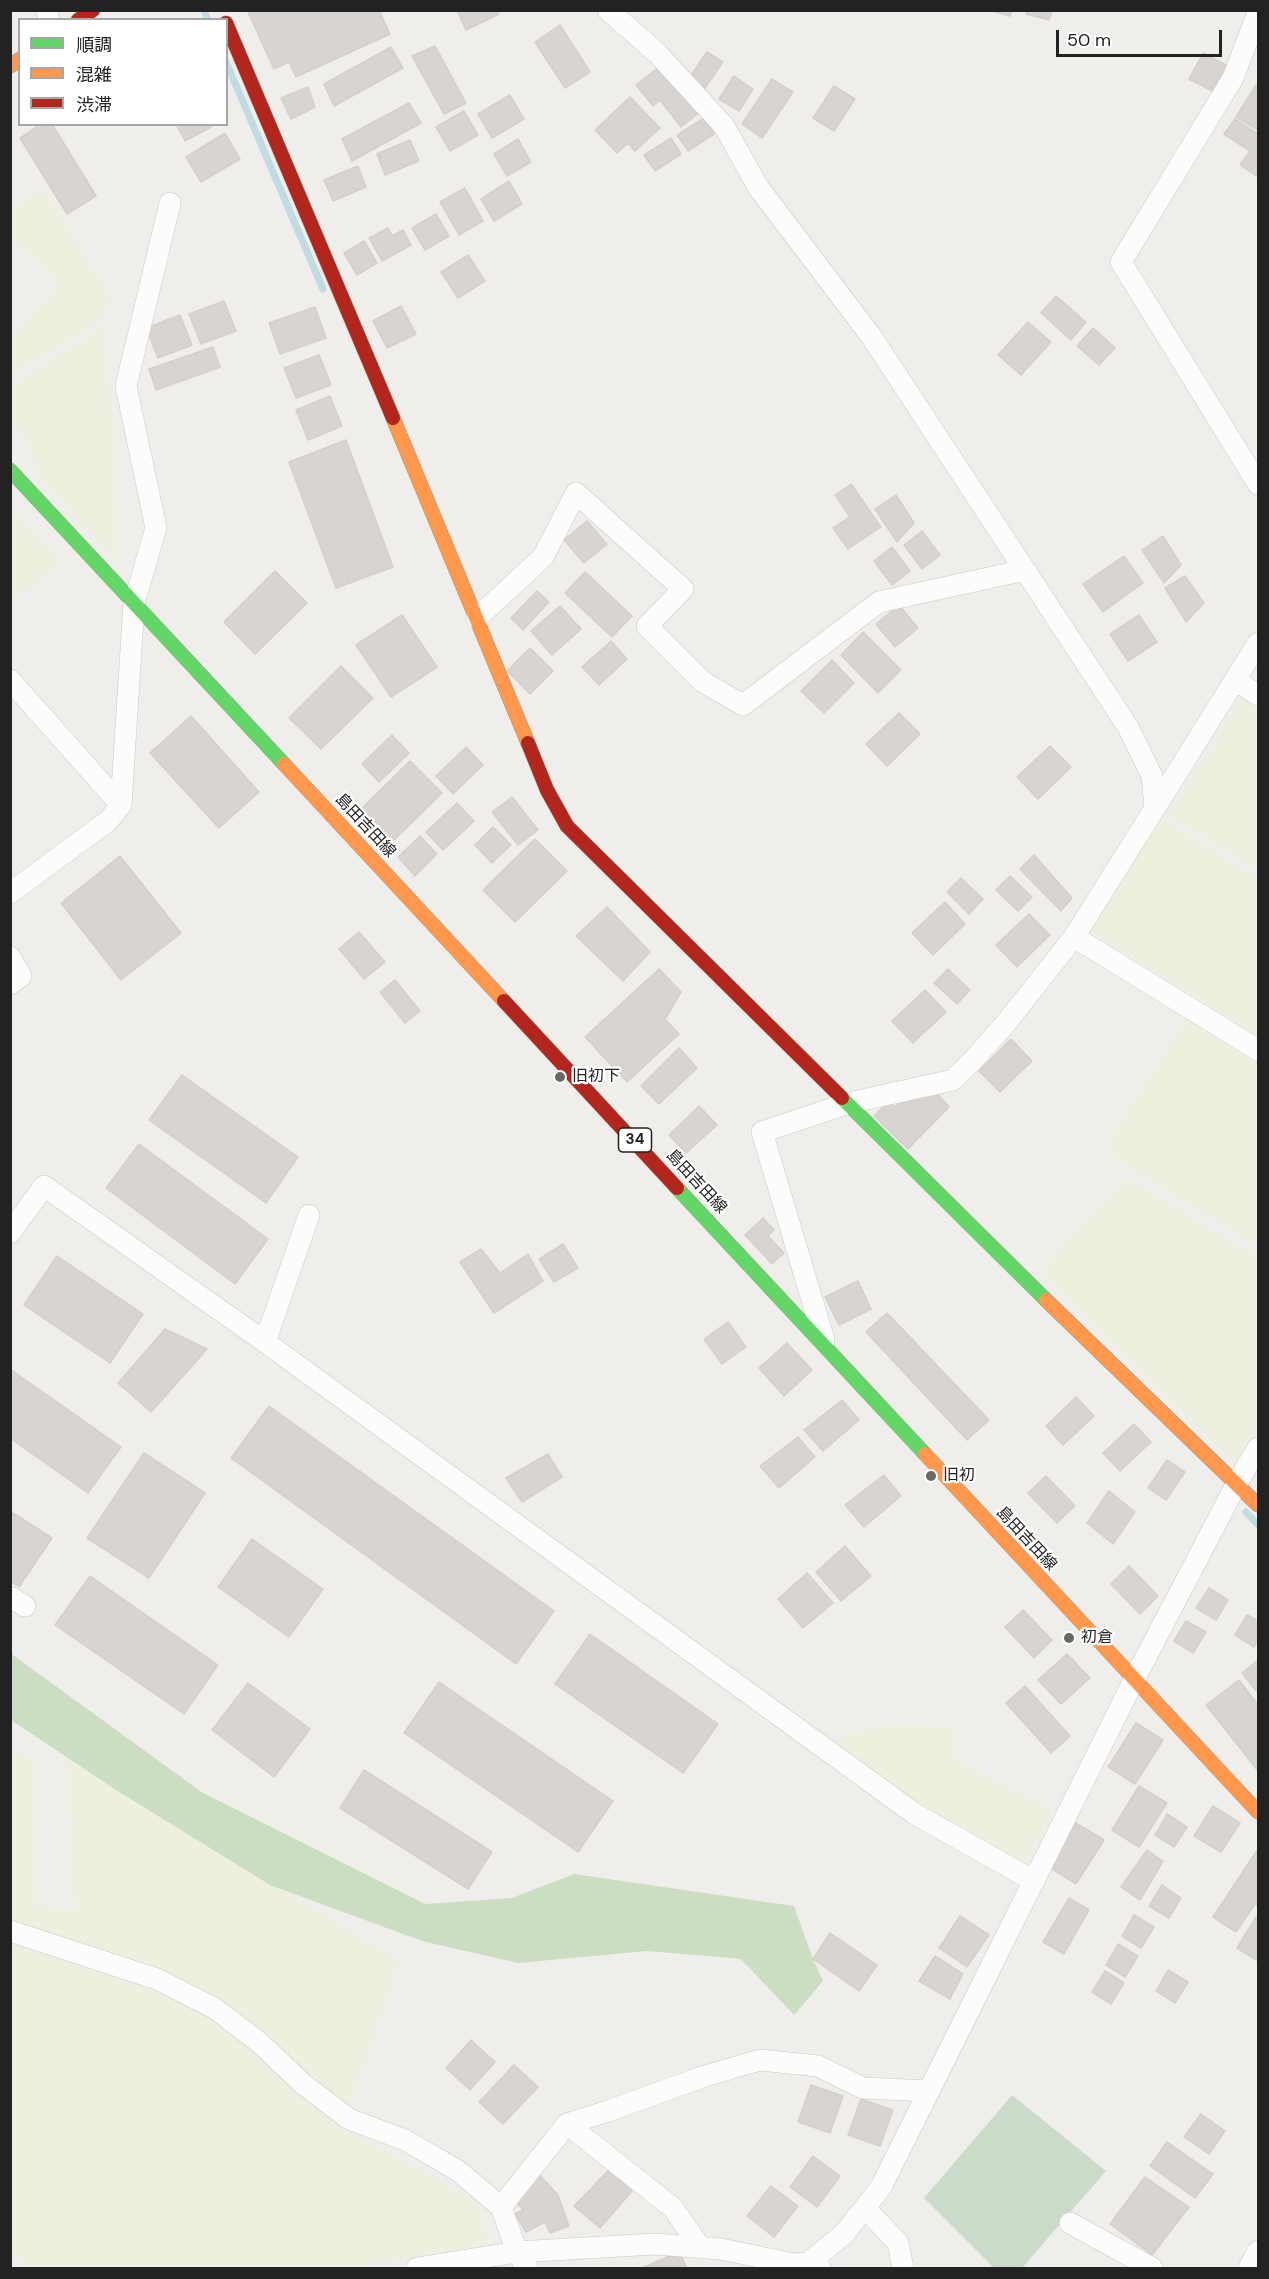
<!DOCTYPE html>
<html>
<head>
<meta charset="utf-8">
<style>
  body { margin:0 }
  #map { position:relative; width:1269px; height:2279px; overflow:hidden; background:#f0eeeb; font-family:"DM Sans","Noto Sans JP",sans-serif }
  canvas { display:block }
  .frame { position:absolute; inset:0; border:12px solid #222; pointer-events:none }
  .legend { position:absolute; left:18px; top:18px; width:210px; height:108px; box-sizing:border-box; background:#fff; border:2px solid #a7a7a7; margin:0; padding:8px 10px; list-style:none; font-size:18px; color:#222 }
  .legend li { display:flex; align-items:center; gap:12px; height:30px }
  .legend b { width:30px; border:2px solid #a7a7a7 }
  .scale { position:absolute; left:1056px; top:30px; width:166px; height:27px; box-sizing:border-box; border:3px solid #222; border-top:0; padding-left:8px; font-size:18px; line-height:21px; white-space:nowrap; color:#222; -webkit-text-stroke:4px #fff; paint-order:stroke }
</style>
</head>
<body>
<div id="map">
<canvas width="1269" height="2279"></canvas>
<div class="frame"></div>
<ul class="legend">
<li><b style="height:8px;background:#63d668"></b>順調</li>
<li><b style="height:8px;background:#ff974d"></b>混雑</li>
<li><b style="height:8px;background:#b3261e"></b>渋滞</li>
</ul>
<div class="scale">50 m</div>
</div>
<script>
const c = document.querySelector('canvas').getContext('2d');
c.lineJoin = 'round';
function fillPath(path, color) {
  c.fillStyle = color;
  c.fill(path, 'evenodd');
}
function shape(rows) {
  const path = new Path2D();
  for (const r of rows) {
    path.moveTo(r[0], r[1]);
    for (let i = 2; i < r.length; i += 2) path.lineTo(r[i], r[i + 1]);
  }
  return path;
}
function stroke(path, color, width, dash) {
  c.strokeStyle = color;
  c.lineWidth = width;
  c.lineCap = dash ? 'butt' : 'round';
  c.setLineDash(dash || []);
  c.stroke(path);
}
function write(font, color, halo, rows, align = 'center') {
  c.font = font + ' "DM Sans","Noto Sans JP",sans-serif';
  c.lineWidth = 4.5;
  c.setLineDash([]);
  c.textBaseline = 'middle';
  c.strokeStyle = halo;
  c.fillStyle = color;
  for (const [text, x, y, turn = 0] of rows) {
    c.save();
    c.translate(x, y);
    c.rotate((+turn || 0) * Math.PI / 180);
    c.textAlign = isNaN(turn) ? turn : align;
    if (halo) c.strokeText(text, 0, 0);
    c.fillText(text, 0, 0);
    c.restore();
  }
}
fillPath(shape([
  [44,190,110,296,105,317,11,375,11,338,44,301,60,293,50,273,11,237,11,208],
  [103,327,114,435,117,563,39,476,30,445,11,422,10,388],
  [11,508,61,563,11,602],
  [1245,695,1258,703,1258,870,1169,815],
  [1162,820,1258,879,1258,1035,1091,931,1146,840],
  [1187,1018,1258,1062,1258,1246,1117,1159,1108,1144],
  [1128,1179,1258,1258,1258,1423,1236,1462,1040,1272],
  [884,1724,956,1728,954,1759,1052,1811,1022,1865,914,1802,832,1742],
  [10,1749,33,1762,36,1905,76,1911,67,1757,399,1961,342,2127,477,2202,487,2245,343,2268,26,2268,10,2246]
]), '#efefdf');
fillPath(shape([
  [10,1653,203,1793,425,1904,512,1898,574,1874,794,1906,813,1959,823,1981,794,2015,741,1959,647,1951,518,1963,422,1941,270,1885,116,1790,11,1720]
]), '#cbdec1');
fillPath(shape([
  [1012,2095,1106,2171,1022,2268,994,2268,924,2198]
]), '#cadbca');
stroke(shape([
  [204,10,208,20],
  [226,62,323,289],
  [1246,1512,1258,1525]
]), '#bfdbe3', 7);
const building = shape([
  [247,10,379,10,390,34,296,77,289,62,274,69,247,10],
  [457,10,497,10,499,14,466,30,457,10],
  [988,10,1012,10,1010,16,988,10],
  [1027,10,1052,10,1049,20,1026,14,1027,10],
  [560,25,590,72,565,88,535,42,560,25],
  [435,46,466,103,444,114,412,56,435,46],
  [391,47,403,68,334,106,324,84,391,47],
  [707,52,723,62,705,88,689,78,707,52],
  [1203,53,1226,65,1213,91,1189,79,1203,53],
  [664,63,702,110,681,127,660,100,653,106,636,85,664,63],
  [734,76,753,89,739,111,719,99,734,76],
  [772,79,793,92,762,138,742,124,772,79],
  [1256,85,1258,87,1258,130,1236,117,1256,85],
  [834,86,855,99,834,131,813,118,834,86],
  [308,87,315,107,291,119,281,98,308,87],
  [510,95,524,119,492,138,478,114,510,95],
  [630,97,660,128,635,151,628,143,617,153,595,130,630,97],
  [409,103,421,123,352,161,342,139,409,103],
  [464,111,478,135,450,151,436,127,464,111],
  [704,118,714,134,688,151,677,135,704,118],
  [1235,119,1258,134,1258,177,1240,165,1250,151,1224,134,1235,119],
  [41,124,52,124,96,196,67,214,20,138,41,124],
  [176,124,210,124,211,127,185,141,176,124],
  [225,133,240,159,201,182,186,157,225,133],
  [671,138,681,154,655,171,644,155,671,138],
  [518,139,531,162,507,176,494,154,518,139],
  [410,140,419,161,385,175,377,154,410,140],
  [358,166,366,187,333,201,324,180,358,166],
  [509,181,522,204,494,221,481,199,509,181],
  [465,188,483,221,459,235,440,202,465,188],
  [436,214,449,236,425,250,412,228,436,214],
  [388,228,392,236,403,230,411,245,382,261,369,238,388,228],
  [364,241,377,263,357,275,344,253,364,241],
  [468,255,485,281,458,298,441,272,468,255],
  [1056,296,1086,322,1071,340,1041,313,1056,296],
  [224,301,236,331,201,344,189,314,224,301],
  [401,306,416,334,387,348,373,321,401,306],
  [315,307,326,338,280,354,269,323,315,307],
  [180,315,192,345,158,358,146,328,180,315],
  [1028,322,1051,342,1021,375,998,355,1028,322],
  [1093,328,1115,348,1099,365,1077,346,1093,328],
  [213,347,220,367,156,390,149,369,213,347],
  [319,355,331,385,296,398,284,368,319,355],
  [330,396,342,426,308,440,296,410,330,396],
  [346,440,393,567,336,588,289,462,346,440],
  [851,484,881,527,848,549,833,528,850,517,835,495,851,484],
  [896,495,914,523,897,542,875,509,896,495],
  [587,521,607,544,584,563,564,540,587,521],
  [922,531,940,555,922,569,904,545,922,531],
  [1163,536,1181,565,1164,583,1142,550,1163,536],
  [892,547,910,571,892,585,874,561,892,547],
  [1124,556,1143,583,1103,612,1083,584,1124,556],
  [275,571,307,603,255,654,224,622,275,571],
  [585,572,632,616,612,637,565,593,585,572],
  [1185,576,1204,603,1186,622,1165,588,1185,576],
  [537,591,549,602,523,630,511,618,537,591],
  [899,605,918,628,895,647,876,624,899,605],
  [560,606,581,629,552,655,531,631,560,606],
  [402,615,437,667,391,697,356,645,402,615],
  [1139,615,1157,642,1128,661,1110,634,1139,615],
  [863,632,901,670,878,693,841,655,863,632],
  [611,641,627,659,599,685,582,667,611,641],
  [530,648,553,671,530,694,507,671,530,648],
  [832,660,854,683,824,713,801,691,832,660],
  [341,666,373,698,321,749,289,718,341,666],
  [899,713,920,734,887,766,866,744,899,713],
  [191,716,259,792,219,828,150,753,191,716],
  [392,735,409,753,379,782,362,764,392,735],
  [1050,746,1071,767,1038,799,1017,777,1050,746],
  [466,747,483,765,453,794,436,776,466,747],
  [410,761,442,793,390,844,358,812,410,761],
  [512,797,538,830,518,845,492,812,512,797],
  [457,803,474,821,443,850,426,832,457,803],
  [493,827,511,845,492,863,475,845,493,827],
  [420,836,437,854,415,876,398,857,420,836],
  [535,839,567,871,515,922,483,890,535,839],
  [1034,855,1072,898,1061,911,1020,869,1034,855],
  [120,856,181,933,121,980,61,903,120,856],
  [1010,876,1032,897,1018,911,996,890,1010,876],
  [961,878,983,899,969,914,947,892,961,878],
  [945,902,965,924,933,955,912,933,945,902],
  [607,907,650,952,623,981,576,936,607,907],
  [1029,914,1050,935,1017,967,996,945,1029,914],
  [359,932,385,962,364,979,339,949,359,932],
  [659,969,681,992,665,1019,679,1034,627,1082,585,1037,659,969],
  [948,969,970,990,957,1004,934,983,948,969],
  [395,980,420,1011,405,1023,380,992,395,980],
  [925,990,946,1012,913,1043,892,1021,925,990],
  [1011,1039,1032,1061,1000,1092,979,1071,1011,1039],
  [679,1048,697,1068,659,1104,641,1086,679,1048],
  [182,1075,298,1157,266,1203,149,1120,182,1075],
  [935,1091,949,1107,908,1149,874,1116,889,1101,895,1107,907,1096,935,1091],
  [699,1106,717,1125,686,1153,669,1135,699,1106],
  [139,1144,268,1239,235,1284,106,1188,139,1144],
  [763,1218,774,1230,768,1236,784,1253,772,1264,745,1235,763,1218],
  [563,1244,578,1268,554,1282,539,1259,563,1244],
  [481,1249,500,1273,528,1254,543,1281,494,1313,460,1262,481,1249],
  [57,1256,143,1314,110,1363,24,1305,57,1256],
  [858,1281,871,1309,839,1325,825,1297,858,1281],
  [887,1313,989,1420,967,1440,866,1332,887,1313],
  [728,1322,746,1347,722,1364,704,1339,728,1322],
  [165,1329,207,1349,151,1412,118,1383,165,1329],
  [787,1343,812,1370,784,1396,759,1368,787,1343],
  [10,1369,121,1447,88,1493,10,1438,10,1369],
  [1076,1397,1094,1416,1063,1445,1046,1426,1076,1397],
  [842,1400,859,1420,823,1451,804,1430,842,1400],
  [269,1406,554,1611,516,1664,231,1458,269,1406],
  [1134,1424,1151,1442,1120,1471,1103,1453,1134,1424],
  [798,1437,815,1457,779,1488,760,1466,798,1437],
  [144,1453,205,1493,149,1578,87,1538,144,1453],
  [548,1454,562,1477,522,1502,506,1478,548,1454],
  [1167,1460,1185,1472,1166,1500,1148,1488,1167,1460],
  [884,1475,901,1496,864,1527,845,1505,884,1475],
  [1046,1476,1075,1506,1057,1523,1028,1493,1046,1476],
  [1109,1491,1135,1512,1113,1544,1087,1523,1109,1491],
  [10,1511,52,1538,19,1587,10,1581,10,1511],
  [252,1539,323,1589,289,1637,218,1587,252,1539],
  [845,1546,871,1576,841,1601,816,1572,845,1546],
  [1129,1566,1158,1596,1140,1614,1111,1584,1129,1566],
  [807,1573,833,1603,803,1628,778,1599,807,1573],
  [90,1576,218,1665,184,1714,55,1625,90,1576],
  [1209,1588,1228,1600,1216,1620,1196,1608,1209,1588],
  [1023,1610,1052,1640,1034,1658,1005,1627,1023,1610],
  [1247,1615,1258,1621,1258,1640,1254,1647,1235,1635,1247,1615],
  [1186,1621,1206,1632,1193,1653,1174,1641,1186,1621],
  [590,1634,718,1724,683,1773,555,1684,590,1634],
  [1067,1654,1090,1678,1061,1704,1038,1680,1067,1654],
  [1258,1660,1258,1693,1242,1673,1258,1660],
  [1239,1680,1258,1705,1258,1771,1206,1705,1239,1680],
  [439,1682,613,1801,578,1852,404,1733,439,1682],
  [248,1683,310,1729,274,1777,212,1730,248,1683],
  [1025,1686,1070,1736,1051,1753,1006,1703,1025,1686],
  [1136,1723,1163,1740,1135,1784,1108,1767,1136,1723],
  [364,1770,492,1852,468,1889,340,1808,364,1770],
  [1139,1786,1167,1803,1139,1847,1112,1830,1139,1786],
  [1213,1806,1240,1823,1221,1852,1194,1836,1213,1806],
  [1167,1814,1187,1827,1174,1847,1155,1835,1167,1814],
  [1076,1823,1104,1840,1076,1884,1049,1867,1076,1823],
  [1258,1849,1258,1906,1255,1904,1236,1932,1213,1917,1258,1849],
  [1147,1850,1163,1861,1140,1900,1121,1887,1147,1850],
  [1162,1885,1181,1898,1169,1918,1149,1906,1162,1885],
  [1069,1898,1089,1910,1064,1954,1043,1942,1069,1898],
  [1134,1915,1154,1927,1141,1948,1122,1936,1134,1915],
  [960,1916,989,1935,967,1967,939,1948,960,1916],
  [1256,1917,1258,1918,1258,1961,1237,1948,1256,1917],
  [830,1933,877,1965,859,1991,813,1959,830,1933],
  [1118,1944,1138,1956,1125,1977,1106,1965,1118,1944],
  [935,1956,963,1974,950,1999,919,1981,935,1956],
  [1168,1970,1188,1982,1175,2003,1156,1991,1168,1970],
  [1105,1971,1124,1983,1111,2004,1092,1992,1105,1971],
  [471,2040,495,2062,470,2090,446,2068,471,2040],
  [514,2065,538,2087,503,2124,479,2102,514,2065],
  [811,2085,843,2096,830,2133,798,2122,811,2085],
  [861,2099,893,2110,880,2146,848,2135,861,2099],
  [1201,2114,1225,2131,1209,2154,1184,2137,1201,2114],
  [1167,2142,1213,2174,1195,2198,1150,2166,1167,2142],
  [813,2156,840,2176,817,2207,790,2187,813,2156],
  [609,2170,632,2191,600,2228,574,2206,609,2170],
  [539,2174,558,2195,569,2226,550,2233,545,2222,526,2232,515,2214,523,2210,515,2201,539,2174],
  [1145,2177,1189,2207,1152,2255,1110,2224,1145,2177],
  [771,2186,798,2206,774,2237,747,2216,771,2186],
  [679,2252,687,2268,642,2268,679,2252]
]);
fillPath(building, '#d7d4d2');
stroke(building, '#d3d0cc', 1.5);
const street = shape([
  [47,10,49,20],
  [608,10,657,53,724,126,758,187,871,336,1128,727,1152,776,1155,808,1074,937,1006,1023,974,1059,953,1080,849,1103,762,1132,824,1340],
  [1258,13,1233,78,1121,262,1258,484],
  [477,618,543,557,576,493,683,589,647,626,703,682,743,705,879,602,1025,570],
  [10,680,121,805],
  [1235,680,1258,695],
  [1155,808,1258,643],
  [10,893,108,821,121,805,134,603,156,528,126,386,170,203],
  [1074,937,1258,1050],
  [10,957,21,976,10,984],
  [10,1233,44,1186,265,1342,309,1215],
  [265,1342,915,1814,1034,1881],
  [10,1597,25,1606],
  [10,1931,157,1979,214,2008,260,2043,303,2084,349,2119,405,2140,457,2170,501,2207,517,2252,527,2268],
  [567,2124,673,2208,700,2247],
  [501,2207,567,2124,608,2111,705,2076,760,2060,818,2066,863,2088,929,2091],
  [865,2208,898,2243,903,2268],
  [1070,2223,1152,2268],
  [808,2263,844,2234,881,2187,1134,1680,1237,1483,1258,1448],
  [417,2268,517,2252,655,2244,721,2249,793,2264,808,2263,820,2268],
  [1249,2268,1258,2251]
]);
const fast = shape([
  [10,470,284,764],
  [842,1098,1046,1300],
  [677,1188,925,1454]
]);
const slow = shape([
  [10,66,20,59],
  [393,418,528,743],
  [284,764,504,1001],
  [1046,1300,1258,1505],
  [925,1454,1258,1812]
]);
const jam = shape([
  [78,20,93,10],
  [226,23,393,418],
  [528,743,547,790,567,826,842,1098],
  [504,1001,677,1188]
]);
stroke(street, '#c9c8c7', 22);
stroke(fast, '#999a82', 15);
stroke(slow, '#999a82', 15);
stroke(jam, '#999a82', 15);
stroke(street, '#fdfcfc', 21);
stroke(fast, '#63d668', 14);
stroke(slow, '#ff974d', 14);
stroke(jam, '#b3261e', 14);
for (const [x, y, r, color] of [
  [560,1077,6,"#6a6968"],
  [931,1476,6,"#6a6968"],
  [1069,1638,6,"#6a6968"]
]) {
  const dot = new Path2D();
  dot.arc(x, y, r, 0, 2 * Math.PI);
  c.fillStyle = color;
  c.fill(dot);
  stroke(dot, '#fff', 2);
}
for (const [x, y, w] of [
  [635,1140,33]
]) {
  const box = new Path2D();
  box.roundRect(x - w / 2, y - 12, w, 24, 4.5);
  c.fillStyle = '#fff';
  c.fill(box);
  stroke(box, '#222', 1.5);
}
write('bold 15px', '#222', null, [
  ["34",635,1140]
]);
write('16px', '#222', '#fff', [
  ["島田吉田線",365,826,47],
  ["島田吉田線",696,1182,47],
  ["島田吉田線",1026,1539,47]
]);
write('16px', '#222', '#fff', [
  ["旧初下",572,1077],
  ["旧初",943,1476],
  ["初倉",1081,1638]
], 'left');
</script>
</body>
</html>
